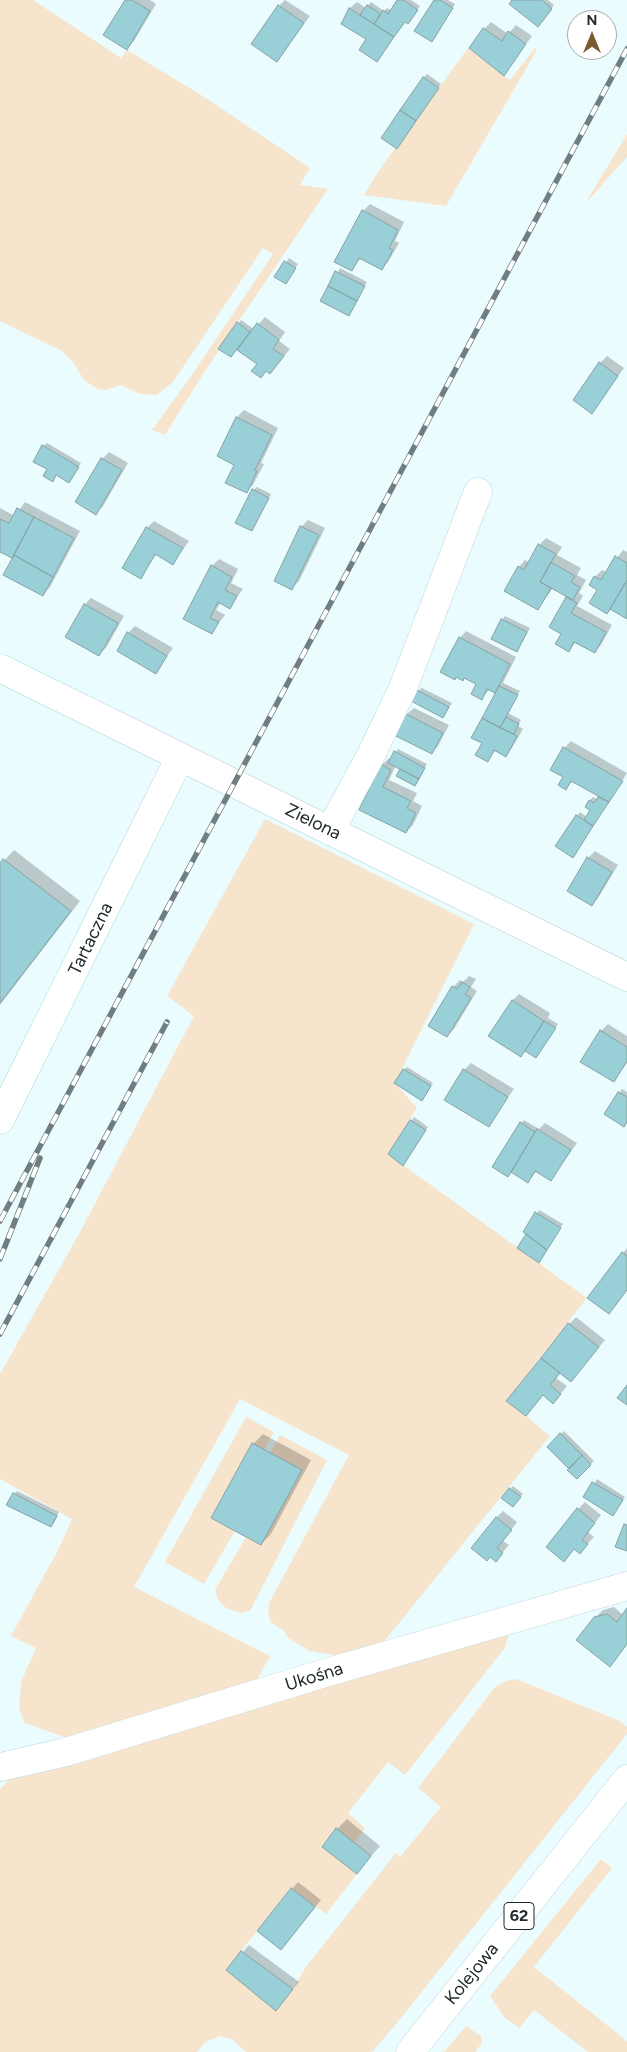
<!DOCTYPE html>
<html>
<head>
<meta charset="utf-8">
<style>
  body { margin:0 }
  #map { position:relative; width:627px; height:2052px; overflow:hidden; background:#ebfcfe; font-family:Figtree,sans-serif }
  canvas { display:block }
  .north { position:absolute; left:567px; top:10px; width:50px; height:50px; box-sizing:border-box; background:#fff; border:1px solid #a5a9a9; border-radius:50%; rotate:0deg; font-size:14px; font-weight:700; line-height:20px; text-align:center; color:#1d2729 }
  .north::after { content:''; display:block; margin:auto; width:18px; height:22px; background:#7b5c31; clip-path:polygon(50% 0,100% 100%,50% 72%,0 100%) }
</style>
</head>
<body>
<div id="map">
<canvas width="627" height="2052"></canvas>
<div class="north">N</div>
</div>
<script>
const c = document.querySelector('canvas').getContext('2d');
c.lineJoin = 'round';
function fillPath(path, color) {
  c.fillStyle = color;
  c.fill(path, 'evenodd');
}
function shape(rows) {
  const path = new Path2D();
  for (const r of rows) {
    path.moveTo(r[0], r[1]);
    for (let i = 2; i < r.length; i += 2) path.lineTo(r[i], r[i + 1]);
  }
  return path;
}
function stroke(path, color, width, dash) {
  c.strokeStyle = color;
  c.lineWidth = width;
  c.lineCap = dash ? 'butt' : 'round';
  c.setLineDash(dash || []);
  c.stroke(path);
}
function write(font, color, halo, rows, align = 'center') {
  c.font = font + ' Figtree,sans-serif';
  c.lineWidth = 4;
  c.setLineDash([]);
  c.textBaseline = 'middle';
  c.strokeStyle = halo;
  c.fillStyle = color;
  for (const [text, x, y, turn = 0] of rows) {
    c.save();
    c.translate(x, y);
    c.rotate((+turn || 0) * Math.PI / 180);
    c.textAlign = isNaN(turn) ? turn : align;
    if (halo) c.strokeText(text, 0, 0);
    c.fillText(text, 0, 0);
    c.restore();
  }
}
fillPath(shape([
  [0,0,33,0,121,58,127,50,206,98,310,168,300,185,328,189,205,371,165,435,152,430,192,375,273,254,263,248,173,382,157,395,140,394,121,385,106,390,98,389,84,380,73,362,62,351,0,321],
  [468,48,510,80,535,48,537,50,446,206,364,195,380,169],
  [627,134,627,157,585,204],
  [265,819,474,924,395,1083,417,1108,388,1154,587,1298,507,1400,550,1436,379,1648,340,1656,310,1651,288,1638,284,1631,271,1622,268,1613,269,1603,349,1455,240,1399,134,1587,270,1656,254,1685,67,1738,25,1723,19,1709,21,1682,36,1648,11,1636,59,1548,72,1519,0,1479,0,1374,80,1232,194,1016,167,996],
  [246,1417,274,1432,264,1450,252,1443,211,1518,235,1531,204,1584,165,1562],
  [280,1435,327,1460,250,1611,240,1613,226,1608,218,1600,215,1590,246,1537,261,1545,270,1453],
  [512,1626,504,1649,405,1775,388,1762,348,1813,365,1828,354,1843,336,1829,322,1846,357,1874,326,1914,290,1888,227,1969,276,2011,293,1989,305,1968,396,1853,400,1857,441,1807,418,1788,495,1687,506,1681,516,1679,620,1721,627,1727,627,1734,397,2023,372,2052,246,2052,232,2039,220,2036,205,2042,197,2052,0,2052,0,1789,13,1776],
  [601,1859,612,1868,534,1967,627,2041,627,2052,588,2052,534,2010,519,2028,504,2017,490,1996],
  [466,2026,481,2036,482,2043,475,2052,444,2052]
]), '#f7e4cd');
fillPath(shape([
  [126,0,150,0,156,4,134,41,127,48],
  [285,0,310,16,277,61,279,6],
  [399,0,411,0,420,6,411,19,405,21,377,61,368,39,343,23,350,8,357,2,366,8,371,2,384,11,387,8,392,11],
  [435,0,448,0,455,4,432,41],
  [514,0,548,0,554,5,541,22],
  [491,22,508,34,516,25,532,36,504,74,484,29],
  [427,74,441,84,400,144,424,77],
  [370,204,404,222,395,241,399,243,388,262,382,269,361,258,352,270,363,211],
  [289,258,298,264,286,283,276,277],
  [340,268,367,282,349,314,321,300],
  [265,317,285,332,279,341,290,349,270,373,267,370,261,377,258,364,237,348,220,348,241,320,254,329],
  [607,356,624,368,592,412,600,363],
  [244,410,278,428,261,463,264,464,253,485,246,492,236,464,219,455,237,417],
  [47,443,81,463,69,482,57,474,53,480,43,446],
  [109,452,128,463,103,506,96,513,102,459],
  [257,487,271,494,252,530,253,490],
  [25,502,80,531,50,587,43,594,14,558,0,551,0,508,15,516],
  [308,520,325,528,299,581,292,588,301,527],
  [154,521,189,541,173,563,157,554,140,577,147,528],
  [546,538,562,547,557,555,581,568,577,575,586,580,579,593,583,596,577,606,612,625,601,645,594,652,576,642,569,650,563,633,551,626,568,596,553,588,538,609,519,567,525,560,529,562,539,545],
  [623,550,627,552,627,618,611,608,607,612,595,577,602,570,606,572],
  [219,559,238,569,231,583,243,589,230,607,221,602,216,610,225,615,212,632,185,618,212,566],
  [91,598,124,616,106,648,99,654,85,604],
  [505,616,530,628,517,651,502,620],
  [135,626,173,648,156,672,128,633],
  [466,631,516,657,503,683,520,691,508,713,521,720,518,726,523,729,512,748,506,755,496,750,488,760,499,687,495,691,490,689,482,698,478,683,457,676,454,679,460,638],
  [422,688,452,703,443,717,418,691],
  [414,708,449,725,438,746,432,753,407,714],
  [571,741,627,773,576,853,577,816,580,812,587,817,592,810,586,806,590,800,593,797,598,800,601,796,573,781,566,788,564,748],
  [398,749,427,764,415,785,402,768,396,765,389,780,417,793,413,801,422,806,413,825,406,832,360,809,382,765,389,758,391,759],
  [14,850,80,901,0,1005,0,865],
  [595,851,618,865,598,898,591,905,588,858],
  [469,976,476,979,471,987,477,991,454,1029,447,1036,453,987,460,980,463,982],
  [519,994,550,1013,548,1018,558,1024,536,1056,526,1050,521,1056,512,1001],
  [608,1024,627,1036,627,1063,614,1080,601,1031],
  [471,1063,514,1089,488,1125,464,1070],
  [407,1067,433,1083,425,1096,404,1070],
  [622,1089,627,1092,627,1122,624,1125,619,1093],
  [414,1117,428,1127,406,1161,411,1121],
  [524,1120,539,1129,545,1123,577,1143,551,1179,537,1171,528,1181,511,1171,521,1123],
  [539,1210,563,1224,539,1261,528,1234],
  [627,1248,627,1290,616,1305,589,1297],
  [576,1317,605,1340,571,1380,561,1372,556,1378,567,1386,560,1395,543,1394,569,1324],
  [564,1431,594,1461,577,1477,548,1447],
  [263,1434,311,1460,271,1534,261,1544,253,1444],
  [597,1479,625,1497,616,1511,585,1497],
  [513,1486,523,1494,516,1502,510,1489],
  [17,1491,59,1512,54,1523,50,1526,14,1494],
  [585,1502,601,1515,588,1532,594,1537,580,1552,575,1548,564,1560,578,1509],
  [503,1511,517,1522,503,1541,509,1545,496,1560,496,1518],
  [614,1607,623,1615,627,1610,627,1644,610,1665,595,1618,603,1610],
  [347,1819,380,1846,357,1872,337,1829],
  [298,1882,321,1900,281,1949,292,1889],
  [249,1945,299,1982,276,2009,228,1969]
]), '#0003');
const building = shape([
  [125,0,132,0,150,11,127,50,103,35,125,0],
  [397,0,403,0,418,10,408,24,405,22,394,37,374,24,383,10,388,14,397,0],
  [434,0,440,0,453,8,432,42,414,31,434,0],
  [512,0,542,0,552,9,538,27,509,4,512,0],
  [278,5,304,23,277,62,251,44,278,5],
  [367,5,381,14,374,24,360,15,367,5],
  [349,8,394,37,377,62,359,50,366,39,341,24,349,8],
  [483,28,502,41,508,31,526,44,504,76,469,48,483,28],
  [423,77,439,88,416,121,400,110,423,77],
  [400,110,416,121,397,149,381,138,400,110],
  [362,210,398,230,389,248,393,250,382,270,359,258,352,271,334,262,362,210],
  [284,261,296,268,286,284,274,277,284,261],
  [335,271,365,286,357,301,328,286,335,271],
  [328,286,357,301,349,316,320,301,328,286],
  [237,322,250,332,231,357,218,349,237,322],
  [257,323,279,340,273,349,284,356,270,374,266,371,261,378,251,371,257,364,237,350,257,323],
  [599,362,618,376,592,414,573,400,599,362],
  [236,417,272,435,255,470,257,471,247,493,225,483,234,465,217,456,236,417],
  [42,445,79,467,69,483,56,475,53,482,43,476,47,469,33,462,42,445],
  [101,458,122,470,96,515,75,502,101,458],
  [252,489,269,498,252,531,235,523,252,489],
  [17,508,34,517,12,558,0,552,0,519,9,523,17,508],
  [34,517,74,538,53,577,14,555,34,517],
  [300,526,319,535,292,590,274,581,300,526],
  [146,527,183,548,173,565,155,554,141,579,122,568,146,527],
  [538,544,556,554,540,582,551,588,538,610,504,591,518,566,524,570,538,544],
  [14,555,53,577,43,596,3,575,14,555],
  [615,556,627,563,627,580,607,614,589,603,597,590,589,585,594,576,601,580,615,556],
  [551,562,575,576,571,582,580,587,573,600,540,582,551,562],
  [211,565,232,577,225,590,237,596,230,609,218,602,210,618,219,622,212,634,183,619,211,565],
  [627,580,627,619,610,609,627,580],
  [566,597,577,603,571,613,606,632,595,653,574,642,569,652,555,644,561,634,549,627,566,597],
  [84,604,118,623,99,656,65,637,84,604],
  [501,619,527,632,517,652,491,639,501,619],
  [127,632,167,656,156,674,117,651,127,632],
  [459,637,510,664,495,693,487,689,482,700,471,694,476,684,464,678,463,681,456,677,455,680,440,672,459,637],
  [499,686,518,695,500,728,482,718,499,686],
  [417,690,449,707,443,718,411,701,417,690],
  [406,714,443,733,432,754,394,735,406,714],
  [506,717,519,724,514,734,500,728,506,717],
  [482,718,517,736,506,757,494,750,488,762,475,755,482,743,471,738,482,718],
  [563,747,623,781,609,802,571,781,566,790,558,785,563,777,550,770,563,747],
  [394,751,425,768,419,779,388,763,394,751],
  [381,764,391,770,383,787,411,801,407,808,416,813,406,833,359,810,381,764],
  [400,769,419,779,415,786,396,776,400,769],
  [598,797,609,802,593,826,584,820,590,810,585,807,589,800,594,803,598,797],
  [576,815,593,826,573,858,555,846,576,815],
  [587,857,612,872,592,906,567,891,587,857],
  [3,859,71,911,0,1003,0,863,3,859],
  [462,982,470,987,465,994,471,998,447,1037,428,1026,452,986,457,989,462,982],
  [512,1000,544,1021,521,1057,488,1036,512,1000],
  [544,1021,556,1028,536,1058,525,1051,544,1021],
  [600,1030,627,1047,627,1061,614,1082,580,1062,600,1030],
  [403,1069,431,1086,422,1101,394,1083,403,1069],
  [463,1069,508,1097,489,1127,444,1100,463,1069],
  [618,1092,627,1097,627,1122,624,1127,604,1114,618,1092],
  [410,1120,426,1130,403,1166,388,1154,410,1120],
  [520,1122,535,1132,508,1177,492,1167,520,1122],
  [537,1129,571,1150,551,1181,535,1171,528,1183,511,1172,537,1129],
  [535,1212,561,1228,547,1250,523,1232,535,1212],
  [526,1234,547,1250,539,1263,517,1248,526,1234],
  [622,1252,627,1256,627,1290,609,1314,587,1298,622,1252],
  [568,1323,599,1347,571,1382,541,1358,568,1323],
  [541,1358,560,1373,550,1385,561,1394,553,1404,543,1395,526,1416,506,1401,541,1358],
  [627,1385,627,1405,617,1398,627,1385],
  [560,1433,582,1455,569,1469,547,1447,560,1433],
  [252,1443,302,1470,261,1545,211,1518,252,1443],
  [582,1455,591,1465,577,1479,567,1470,582,1455],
  [592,1482,623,1500,613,1516,583,1497,592,1482],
  [509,1488,521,1497,513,1507,501,1498,509,1488],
  [13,1493,57,1516,51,1527,6,1505,13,1493],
  [577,1508,595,1523,582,1540,588,1544,580,1554,574,1549,564,1562,546,1547,577,1508],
  [496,1517,512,1530,497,1548,503,1553,496,1562,490,1557,487,1561,471,1548,496,1517],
  [624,1524,627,1525,627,1551,615,1547,624,1524],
  [627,1608,627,1644,610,1667,576,1640,594,1617,607,1614,617,1622,627,1608],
  [336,1828,371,1856,357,1874,322,1847,336,1828],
  [291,1888,315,1907,281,1950,257,1931,291,1888],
  [241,1951,293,1989,276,2011,226,1970,241,1951]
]);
fillPath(building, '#99cfd6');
stroke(building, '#87a2a5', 1);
const minor = shape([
  [0,668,627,977],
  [330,831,371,755,403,688,478,492],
  [0,1120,180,757],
  [0,1767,66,1752,325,1673,627,1586]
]);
const major = shape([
  [410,2052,627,1779]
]);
stroke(minor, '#bad6da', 29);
stroke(major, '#bad6da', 29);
stroke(minor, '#fff', 28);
stroke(major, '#fff', 28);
const rail = shape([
  [0,1221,627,49],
  [0,1259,40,1158],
  [0,1334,167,1022]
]);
stroke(rail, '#717e80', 5.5);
stroke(rail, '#fff', 4, [11]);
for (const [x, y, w] of [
  [519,1916,30]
]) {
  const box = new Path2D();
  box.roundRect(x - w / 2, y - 13.5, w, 27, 4);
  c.fillStyle = '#fff';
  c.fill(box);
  stroke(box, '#1d2729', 1);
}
write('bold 16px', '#1d2729', null, [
  ["62",519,1916]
]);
write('18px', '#1d2729', '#fff', [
  ["Zielona",313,822,26],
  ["Tartaczna",91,939,-64],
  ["Ukośna",314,1677,-17],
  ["Kolejowa",472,1974,-51]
]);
</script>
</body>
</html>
